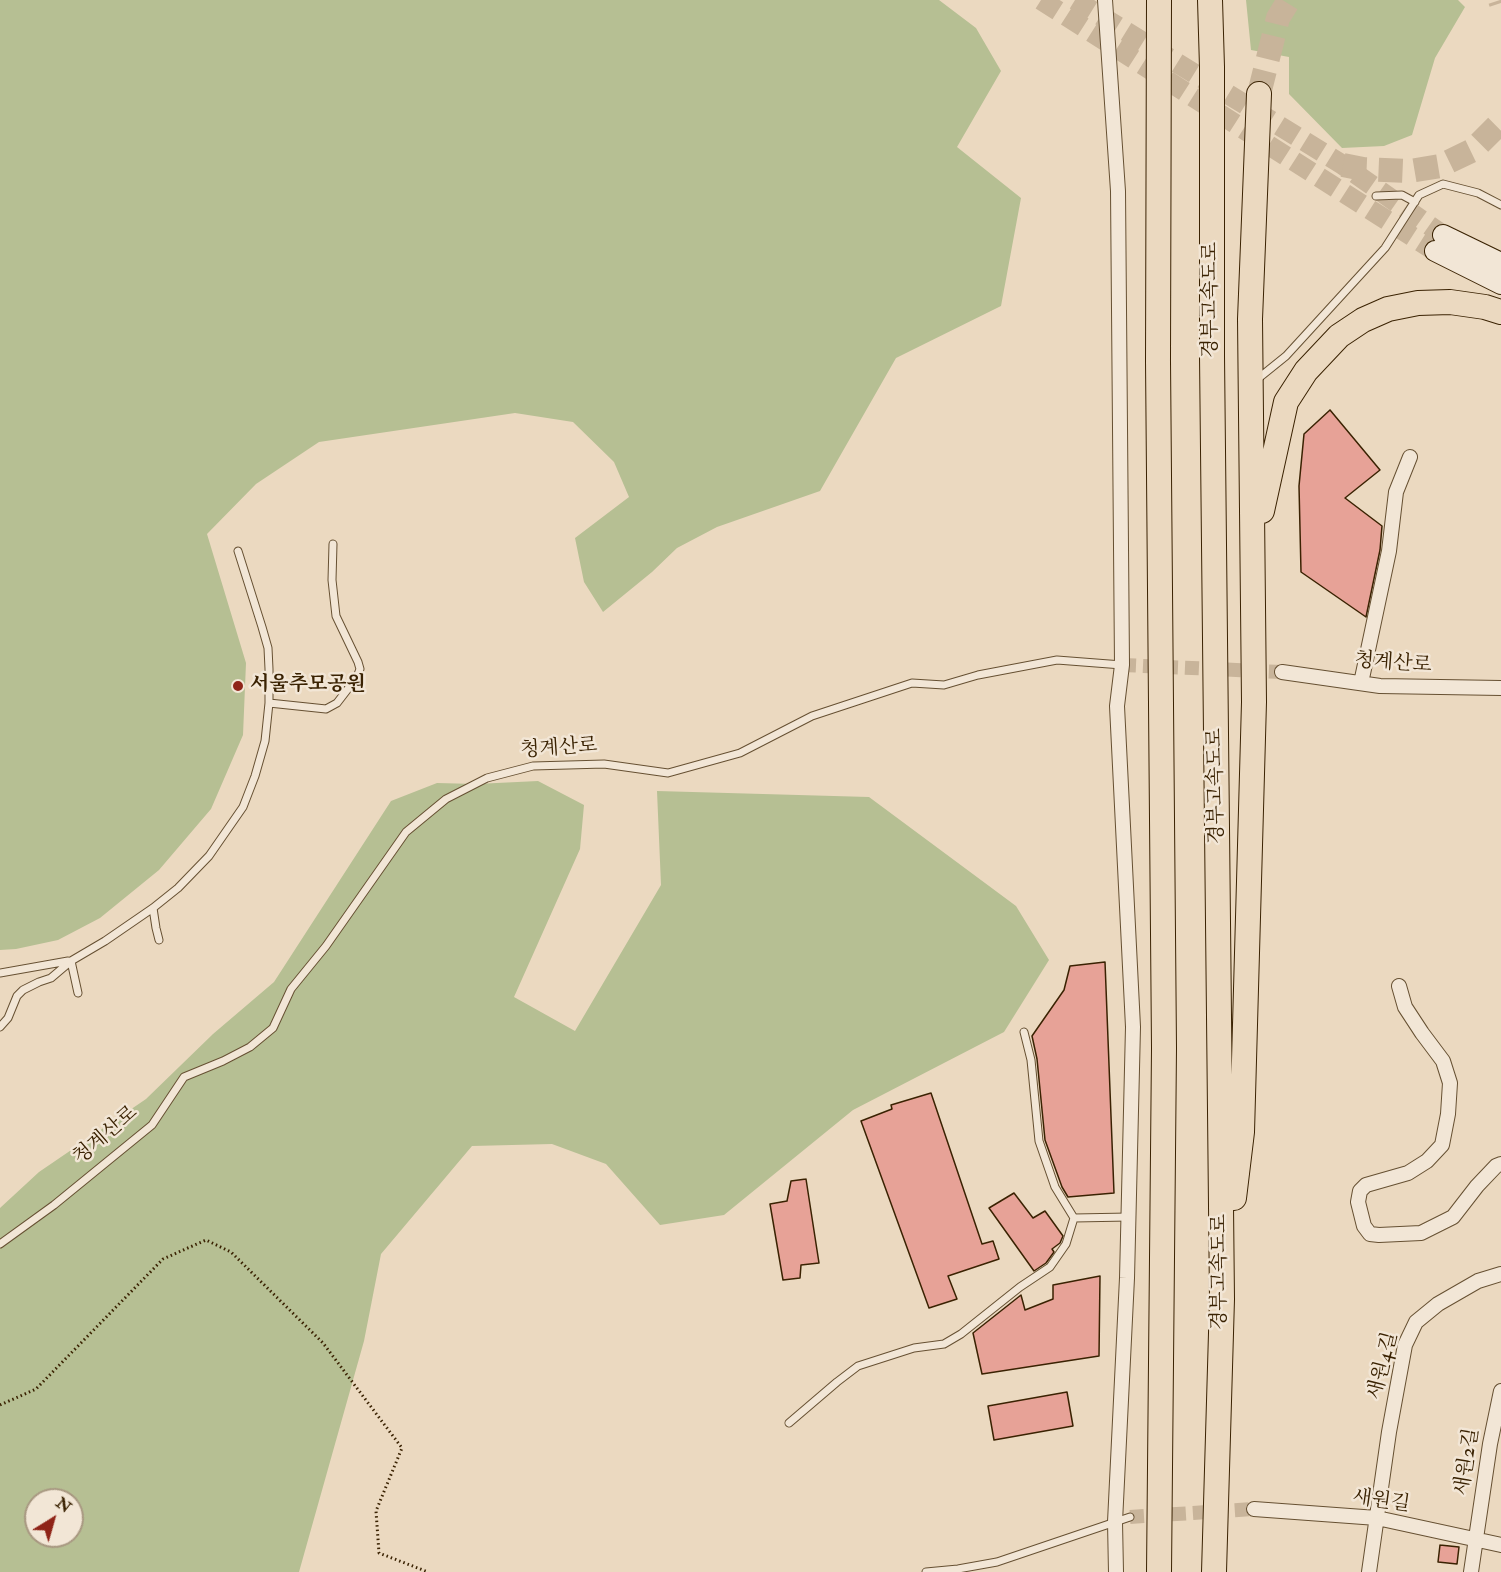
<!DOCTYPE html>
<html>
<head>
<meta charset="utf-8">
<style>
  body { margin:0 }
  #map { position:relative; width:1501px; height:1572px; overflow:hidden; background:#ebd9c0; font-family:"IM FELL Double Pica",serif }
  canvas { display:block }
  .north { position:absolute; left:24px; top:1488px; width:60px; height:60px; box-sizing:border-box; background:#f2e6d6; border:2px solid #a89881; border-radius:50%; rotate:37deg; font-size:16px; font-weight:700; line-height:24px; text-align:center; color:#3a2202 }
  .north::after { content:''; display:block; margin:auto; width:21px; height:27px; background:#8f2418; clip-path:polygon(50% 0,100% 100%,50% 72%,0 100%) }
</style>
</head>
<body>
<div id="map">
<canvas width="1501" height="1572"></canvas>
<div class="north">N</div>
</div>
<script>
const c = document.querySelector('canvas').getContext('2d');
c.lineJoin = 'round';
function fillPath(path, color) {
  c.fillStyle = color;
  c.fill(path, 'evenodd');
}
function shape(rows) {
  const path = new Path2D();
  for (const r of rows) {
    path.moveTo(r[0], r[1]);
    for (let i = 2; i < r.length; i += 2) path.lineTo(r[i], r[i + 1]);
  }
  return path;
}
function stroke(path, color, width, dash) {
  c.strokeStyle = color;
  c.lineWidth = width;
  c.lineCap = dash ? 'butt' : 'round';
  c.setLineDash(dash || []);
  c.stroke(path);
}
function write(font, color, halo, rows, align = 'center') {
  c.font = font + ' "IM FELL Double Pica","Noto Serif KR",serif';
  c.lineWidth = 5;
  c.setLineDash([]);
  c.textBaseline = 'middle';
  c.strokeStyle = halo;
  c.fillStyle = color;
  for (const [text, x, y, turn = 0] of rows) {
    c.save();
    c.translate(x, y);
    c.rotate((+turn || 0) * Math.PI / 180);
    c.textAlign = isNaN(turn) ? turn : align;
    if (halo) c.strokeText(text, 0, 0);
    c.fillText(text, 0, 0);
    c.restore();
  }
}
fillPath(shape([
  [0,0,939,0,976,28,1001,71,957,147,1021,198,1001,306,896,358,820,491,717,527,677,548,652,572,603,612,584,582,575,538,629,497,614,462,573,422,515,413,319,442,256,484,207,534,246,663,243,735,211,809,159,870,100,918,58,940,16,949,0,950],
  [1246,0,1458,0,1465,7,1435,58,1412,135,1384,146,1342,148,1289,94,1289,57,1251,50],
  [538,781,584,805,580,849,514,997,575,1031,661,885,657,791,869,797,1016,906,1049,960,1004,1032,853,1110,724,1215,660,1225,606,1164,552,1144,472,1146,381,1254,364,1341,299,1572,0,1572,0,1208,39,1172,146,1099,213,1034,274,982,391,801,437,783,476,784],
  [36,1500,72,1500,72,1536,36,1536]
]), '#b6bf93');
const building = shape([
  [1330,410,1380,470,1345,498,1382,526,1380,550,1366,617,1301,572,1299,486,1304,434,1330,410],
  [1105,962,1114,1193,1068,1197,1062,1187,1045,1140,1037,1059,1032,1036,1064,990,1070,966,1105,962],
  [931,1093,982,1244,993,1241,999,1259,948,1276,957,1299,929,1308,861,1121,892,1109,891,1105,931,1093],
  [806,1179,819,1263,801,1265,800,1278,783,1280,770,1204,787,1201,791,1181,806,1179],
  [1014,1193,1033,1218,1045,1211,1063,1236,1060,1243,1052,1249,1054,1252,1046,1263,1034,1271,989,1208,1014,1193],
  [1100,1276,1099,1356,982,1374,973,1333,1021,1295,1025,1310,1053,1299,1053,1285,1100,1276],
  [1067,1392,1073,1426,994,1440,988,1406,1067,1392],
  [1440,1545,1459,1547,1457,1564,1438,1562,1440,1545]
]);
fillPath(building, '#e7a297');
stroke(building, '#3a2202', 1.5);
stroke(shape([
  [1122,665,1282,672],
  [1130,1517,1254,1509]
]), '#c8b49a', 14, [14, 7]);
stroke(shape([
  [1041,0,1435,251],
  [1075,0,1343,165,1443,235]
]), '#c8b49a', 20, [20, 10]);
stroke(shape([
  [1500,0,1501,3],
  [1259,94,1278,18,1289,0],
  [1343,165,1363,169,1410,171,1440,166,1473,150,1501,122]
]), '#c8b49a', 24, [24, 12]);
const service = shape([
  [1376,196,1402,195,1415,202],
  [1255,381,1286,356,1385,248,1419,195,1443,184,1478,193,1501,205],
  [269,703,326,709,337,703,357,677,360,669,358,662,336,616,332,580,333,544],
  [153,908,156,928,159,940],
  [71,961,78,993],
  [0,973,68,961],
  [0,1027,8,1018,17,996,23,990,39,982,51,978,71,961,105,941,153,908,178,888,209,856,243,807,255,776,265,741,269,703,269,669,268,648,262,627,238,551],
  [1024,1032,1031,1060,1039,1141,1055,1187,1074,1218],
  [0,1244,54,1205,152,1125,184,1077,223,1061,250,1047,273,1028,291,989,326,946,406,832,446,799,487,778,533,766,604,764,668,773,740,753,812,716,912,683,944,685,978,675,1057,660,1122,665],
  [789,1423,837,1382,858,1366,914,1348,944,1344,961,1334,1020,1287,1050,1267,1066,1244,1074,1218,1129,1217],
  [926,1572,958,1569,997,1562,1130,1517]
]);
const minor = shape([
  [1105,0,1118,191,1122,665,1117,706,1133,1027,1127,1278,1115,1522,1116,1572],
  [1282,672,1380,686,1501,688],
  [1361,683,1389,551,1396,492,1410,457],
  [1399,986,1405,1007,1422,1033,1443,1061,1450,1083,1448,1114,1442,1145,1427,1161,1408,1173,1366,1185,1360,1191,1358,1202,1364,1226,1370,1234,1379,1235,1421,1233,1453,1217,1477,1186,1496,1166,1501,1164],
  [1254,1509,1377,1518,1501,1545],
  [1369,1572,1389,1432,1405,1345,1416,1322,1438,1304,1478,1281,1501,1274],
  [1471,1572,1490,1444,1501,1391]
]);
const secondary = shape([
  [1443,235,1501,263],
  [1435,251,1501,284]
]);
const motorway = shape([
  [1210,0,1212,67,1212,356,1222,1299,1214,1572],
  [1262,511,1286,402,1306,371,1339,336,1363,320,1388,309,1418,303,1450,302,1485,307,1501,312],
  [1234,1198,1242,1132,1254,702,1250,319,1259,94],
  [1159,1572,1164,1048,1158,361,1159,0]
]);
stroke(service, '#665032', 9);
stroke(minor, '#665032', 16);
stroke(secondary, '#3a2202', 22);
stroke(motorway, '#3a2202', 26);
stroke(shape([
  [0,1405,36,1389,163,1259,206,1240,231,1252,323,1343,402,1448,376,1511,379,1553,428,1572]
]), '#3a2202', 3, [1.5, 3]);
stroke(service, '#f2e6d6', 7);
stroke(minor, '#f2e6d6', 14);
stroke(secondary, '#f2e6d6', 20);
stroke(motorway, '#ebd9c0', 24);
for (const [x, y, r, color] of [
  [238,686,6,"#8f2418"]
]) {
  const dot = new Path2D();
  dot.arc(x, y, r, 0, 2 * Math.PI);
  c.fillStyle = color;
  c.fill(dot);
  stroke(dot, '#f2e6d6', 2);
}
write('20px', '#3a2202', '#f2e6d6', [
  ["경부고속도로",1212,300,-90],
  ["청계산로",1393,664,4],
  ["청계산로",559,749,-4],
  ["경부고속도로",1217,786,-91],
  ["청계산로",106,1136,-41],
  ["경부고속도로",1221,1272,-90],
  ["새원4길",1384,1366,-76],
  ["새원2길",1468,1462,-81],
  ["새원길",1381,1502,8]
]);
write('bold 20px', '#3a2202', '#f2e6d6', [
  ["서울추모공원",250,686]
], 'left');
</script>
</body>
</html>
